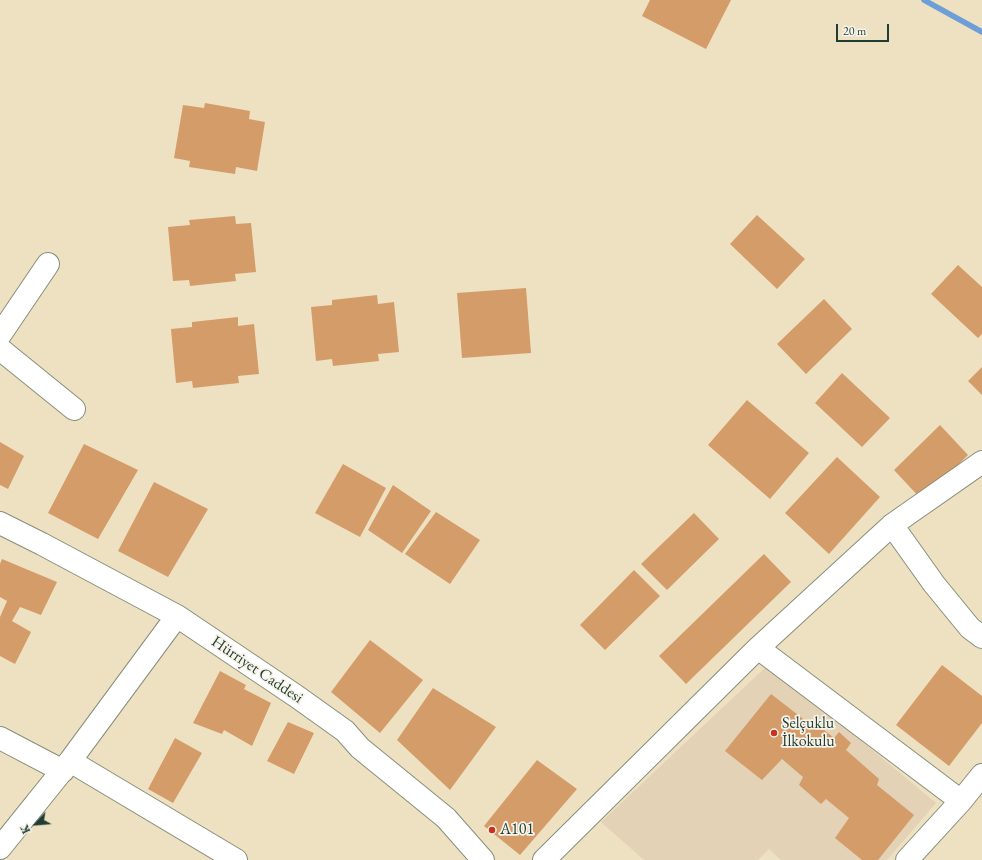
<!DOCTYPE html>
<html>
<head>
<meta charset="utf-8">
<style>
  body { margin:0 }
  #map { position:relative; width:982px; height:860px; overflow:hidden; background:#eee1c2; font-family:"EB Garamond",serif }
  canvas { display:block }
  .north { position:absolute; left:16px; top:804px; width:40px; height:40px; -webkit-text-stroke:3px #f7f3e8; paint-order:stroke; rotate:244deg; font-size:11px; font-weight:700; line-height:16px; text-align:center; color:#1f3d34 }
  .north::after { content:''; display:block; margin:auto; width:14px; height:18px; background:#1f3d34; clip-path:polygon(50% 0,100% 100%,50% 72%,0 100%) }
  .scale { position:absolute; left:836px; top:24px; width:53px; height:18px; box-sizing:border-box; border:2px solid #1f3d34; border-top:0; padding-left:5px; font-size:12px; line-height:14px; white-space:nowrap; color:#1f3d34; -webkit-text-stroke:3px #f7f3e8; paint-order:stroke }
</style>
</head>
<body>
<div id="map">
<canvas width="982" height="860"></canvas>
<div class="north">K</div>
<div class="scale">20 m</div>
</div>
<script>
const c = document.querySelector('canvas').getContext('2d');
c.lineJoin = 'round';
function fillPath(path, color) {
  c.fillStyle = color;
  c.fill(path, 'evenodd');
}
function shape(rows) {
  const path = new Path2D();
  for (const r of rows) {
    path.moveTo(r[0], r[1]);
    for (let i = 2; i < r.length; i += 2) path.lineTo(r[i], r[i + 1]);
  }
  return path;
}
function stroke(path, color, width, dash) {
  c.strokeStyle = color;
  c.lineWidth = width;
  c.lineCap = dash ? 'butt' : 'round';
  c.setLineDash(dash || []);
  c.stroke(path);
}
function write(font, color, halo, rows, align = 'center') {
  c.font = font + ' "EB Garamond",serif';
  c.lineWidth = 3.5;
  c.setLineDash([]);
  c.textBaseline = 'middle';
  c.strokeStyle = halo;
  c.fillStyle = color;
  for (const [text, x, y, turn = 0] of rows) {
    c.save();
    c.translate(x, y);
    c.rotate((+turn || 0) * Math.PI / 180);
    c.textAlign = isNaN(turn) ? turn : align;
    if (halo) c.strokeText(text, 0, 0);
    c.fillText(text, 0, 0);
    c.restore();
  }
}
fillPath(shape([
  [769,664,936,803,887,860,781,860,769,849,758,860,644,860,601,822]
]), '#e3d2b5');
stroke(shape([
  [924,0,982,32]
]), '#6d9ed7', 5.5);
fillPath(shape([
  [650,0,731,0,706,49,642,16],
  [205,103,250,111,249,119,265,122,257,171,236,167,235,174,189,167,190,161,174,158,183,105,204,108],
  [757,215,805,259,777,289,730,244],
  [235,216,236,224,251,223,256,272,235,274,236,281,190,286,189,280,173,281,168,227,190,225,189,220],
  [958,265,982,287,982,334,978,338,931,294],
  [526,288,531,353,462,358,457,293],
  [377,295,378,304,394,302,399,352,378,354,379,361,333,366,332,359,316,361,311,307,332,305,332,300],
  [824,299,852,329,806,374,777,344],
  [238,317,238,326,254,324,259,374,238,376,239,383,193,388,192,381,176,383,171,329,192,327,192,322],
  [982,367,982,395,968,381],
  [842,373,890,418,862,447,815,403],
  [747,400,809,453,770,499,708,445],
  [940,425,968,455,922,500,894,470],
  [0,442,24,456,8,489,0,485],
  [84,444,138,470,98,539,48,513],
  [837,457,880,497,829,554,785,513],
  [343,464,386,488,360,537,315,513],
  [154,482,208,509,168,577,118,551],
  [393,485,431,511,402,553,368,530],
  [436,512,480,540,450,584,405,554],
  [694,513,719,539,667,590,641,564],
  [764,554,791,582,686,684,659,656],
  [2,559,57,582,41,615,20,607,12,621,31,632,15,664,0,656,0,617,7,601,0,597,0,564],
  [634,570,660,596,605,650,580,625],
  [370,640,423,680,380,733,331,692],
  [942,665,982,696,982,723,949,766,896,725],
  [220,671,246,685,244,689,271,703,252,746,224,730,222,734,193,723],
  [433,688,496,727,450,790,397,740],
  [771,694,815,728,818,725,834,738,839,732,851,743,846,750,879,779,877,785,914,815,878,860,862,860,835,838,849,818,826,799,821,804,799,785,803,777,782,759,762,780,725,751],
  [288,722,314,733,294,774,267,761],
  [175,738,202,753,173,803,148,789],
  [537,760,577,789,520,855,484,826]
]), '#d49c69');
const minor = shape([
  [0,335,48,264],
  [0,349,74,409],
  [0,523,42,544,177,616,296,696,345,731,360,748,446,818,483,860],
  [892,525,934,584,970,628,982,637],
  [758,648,961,801],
  [0,738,63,771],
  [70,761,236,860],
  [0,848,70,761,177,616],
  [544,860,758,648,892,525,982,462],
  [907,860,961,801,982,775]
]);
stroke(minor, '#868f7b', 24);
stroke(minor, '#fff', 22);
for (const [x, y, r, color] of [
  [774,733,4,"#c8321e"],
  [492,830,4,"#c8321e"]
]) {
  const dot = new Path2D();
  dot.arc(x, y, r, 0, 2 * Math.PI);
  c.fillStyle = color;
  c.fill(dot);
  stroke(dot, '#f7f3e8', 1.5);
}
write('16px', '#1f3d34', '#f7f3e8', [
  ["Hürriyet Caddesi",257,670,34]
]);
write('16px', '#1f3d34', '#f7f3e8', [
  ["Selçuklu",782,724],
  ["İlkokulu",782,742],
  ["A101",500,830]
], 'left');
</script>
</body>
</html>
